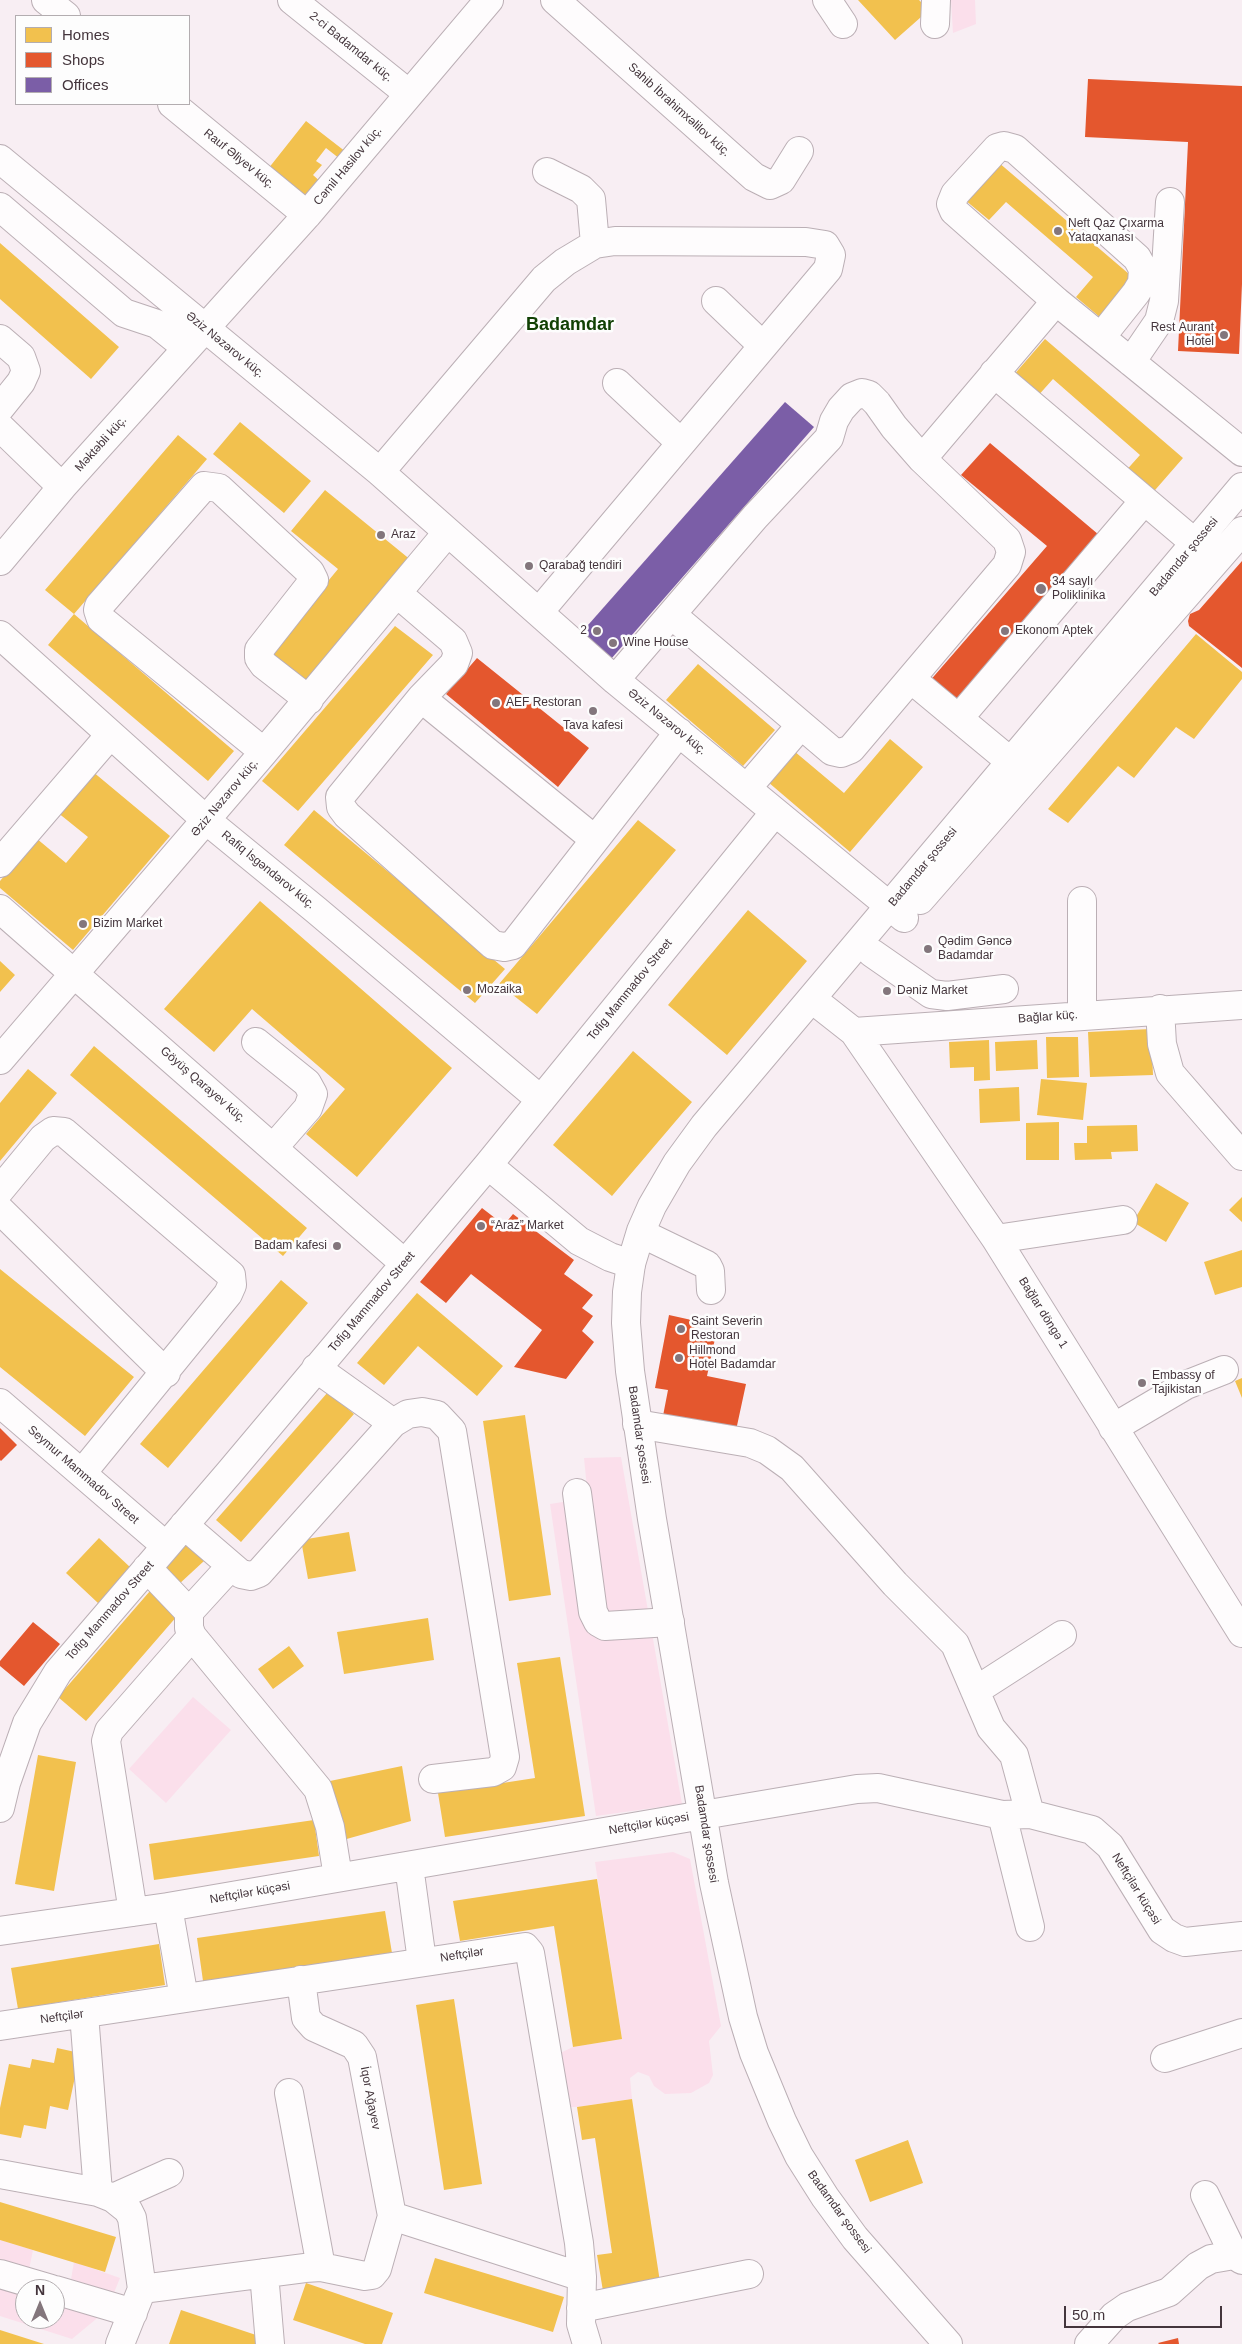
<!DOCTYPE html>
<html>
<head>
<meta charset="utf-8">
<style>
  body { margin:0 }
  #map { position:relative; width:1242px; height:2344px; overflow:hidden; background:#f8eef3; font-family:Helvetica,sans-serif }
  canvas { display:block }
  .legend { position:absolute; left:15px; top:15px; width:175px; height:90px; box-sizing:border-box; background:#fdfdfd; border:1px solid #b3adb0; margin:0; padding:6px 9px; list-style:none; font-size:15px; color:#44353c }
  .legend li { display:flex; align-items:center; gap:10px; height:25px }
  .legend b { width:25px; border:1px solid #b3adb0 }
  .north { position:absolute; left:15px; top:2279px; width:50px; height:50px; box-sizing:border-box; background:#fdfdfd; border:1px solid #b3adb0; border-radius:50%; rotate:0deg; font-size:14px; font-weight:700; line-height:20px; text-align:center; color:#44353c }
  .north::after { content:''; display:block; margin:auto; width:18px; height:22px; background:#83767c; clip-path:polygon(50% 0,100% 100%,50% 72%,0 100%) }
  .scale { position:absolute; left:1064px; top:2306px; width:158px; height:22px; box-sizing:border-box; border:2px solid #44353c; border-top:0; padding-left:6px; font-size:15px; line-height:18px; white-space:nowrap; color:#44353c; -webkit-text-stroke:4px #fdfdfd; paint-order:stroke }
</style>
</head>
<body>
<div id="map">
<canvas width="1242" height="2344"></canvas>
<ul class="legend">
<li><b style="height:14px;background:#f2c14e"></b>Homes</li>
<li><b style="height:14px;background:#e4572e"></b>Shops</li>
<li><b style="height:14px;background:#7b5ea7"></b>Offices</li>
</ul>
<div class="north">N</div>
<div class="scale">50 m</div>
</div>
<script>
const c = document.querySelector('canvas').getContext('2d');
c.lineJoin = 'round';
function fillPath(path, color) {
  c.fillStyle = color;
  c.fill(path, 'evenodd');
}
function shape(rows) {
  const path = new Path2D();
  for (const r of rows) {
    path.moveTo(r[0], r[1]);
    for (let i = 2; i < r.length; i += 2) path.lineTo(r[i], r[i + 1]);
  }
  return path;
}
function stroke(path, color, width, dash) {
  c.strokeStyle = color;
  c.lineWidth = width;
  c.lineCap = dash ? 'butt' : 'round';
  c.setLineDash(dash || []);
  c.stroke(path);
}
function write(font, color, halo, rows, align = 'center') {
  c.font = font + ' Helvetica,sans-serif';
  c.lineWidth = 5;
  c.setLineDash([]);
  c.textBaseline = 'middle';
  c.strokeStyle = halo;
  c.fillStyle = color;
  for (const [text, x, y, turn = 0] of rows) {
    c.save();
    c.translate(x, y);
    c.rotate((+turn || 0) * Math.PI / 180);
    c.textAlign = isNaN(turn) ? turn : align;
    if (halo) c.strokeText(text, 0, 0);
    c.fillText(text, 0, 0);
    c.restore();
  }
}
fillPath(shape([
  [951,0,975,0,976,24,953,33],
  [621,1457,682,1804,596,1816,550,1504,588,1498,584,1458],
  [193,1697,231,1730,166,1803,129,1769],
  [673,1852,690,1859,721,2026,709,2041,713,2075,709,2083,691,2093,665,2094,654,2086,649,2076,638,2072,630,2078,632,2099,577,2107,565,2107,556,2055,573,2047,622,2039,595,1862],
  [0,2240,33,2250,25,2289,25,2319,55,2319,55,2289,70,2285,74,2262,120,2278,107,2310,72,2339,0,2316]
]), '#fbdfeb');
fillPath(shape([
  [858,0,919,0,929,10,895,40],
  [306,121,346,152,340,159,326,148,316,161,322,165,313,175,323,184,309,201,268,169],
  [998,162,1136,280,1102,319,1076,297,1093,277,1006,202,989,220,965,200],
  [0,243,119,347,91,379,0,299],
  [1045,339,1183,458,1149,497,1123,474,1140,455,1053,379,1036,398,1012,377],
  [240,422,311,481,284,513,213,454],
  [178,435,207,459,74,614,45,590],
  [325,490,412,561,307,687,267,655,338,569,291,531],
  [74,614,234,751,208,781,48,645],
  [395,626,433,655,298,811,262,781],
  [1196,634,1242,672,1242,679,1194,739,1176,727,1134,778,1118,766,1068,823,1048,809],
  [698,664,775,730,743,766,666,700],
  [890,739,923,767,850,852,768,782,794,751,844,793],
  [92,771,170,836,73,950,0,888,0,881,36,838,66,863,88,837,57,812],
  [314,810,505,969,475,1003,284,845],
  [638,820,676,850,537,1014,499,984],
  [260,901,452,1068,357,1177,306,1134,345,1089,252,1009,214,1052,164,1009],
  [748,910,807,961,727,1055,668,1005],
  [0,961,15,975,0,992],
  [1151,1029,1153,1075,1090,1077,1088,1032],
  [1046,1037,1078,1037,1079,1077,1047,1078],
  [989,1040,990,1080,974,1081,974,1067,950,1068,949,1042],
  [1037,1040,1038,1069,996,1071,995,1042],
  [94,1046,307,1228,283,1256,70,1075],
  [633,1051,692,1102,612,1196,553,1145],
  [28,1069,57,1093,0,1161,0,1103],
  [1041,1079,1087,1083,1083,1120,1037,1115],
  [1019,1087,1020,1121,980,1123,979,1089],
  [1059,1122,1059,1160,1026,1160,1026,1123],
  [1137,1125,1138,1151,1111,1152,1112,1159,1075,1160,1074,1143,1087,1143,1087,1126],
  [1156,1183,1189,1203,1166,1242,1133,1222],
  [1242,1197,1242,1222,1229,1210],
  [1242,1250,1242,1287,1215,1295,1204,1262],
  [0,1269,134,1377,85,1436,0,1367],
  [281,1280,308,1303,168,1468,140,1444],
  [417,1293,503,1366,477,1396,418,1346,384,1385,357,1363],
  [1242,1378,1242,1398,1235,1381],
  [328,1392,354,1414,241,1542,216,1520],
  [525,1415,551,1595,509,1601,483,1421],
  [349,1532,356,1571,308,1579,301,1540],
  [99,1538,131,1568,98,1603,66,1573],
  [187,1543,204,1561,178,1585,161,1567],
  [150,1591,178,1615,86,1721,58,1697],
  [428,1618,434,1660,344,1674,337,1632],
  [289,1646,304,1666,273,1689,258,1669],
  [560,1657,585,1816,445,1837,438,1793,535,1778,517,1663],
  [38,1755,76,1762,54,1891,15,1884],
  [402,1766,411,1821,343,1840,330,1781],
  [314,1820,319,1856,154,1880,149,1844],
  [597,1879,622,2039,573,2047,554,1926,460,1941,453,1901],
  [385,1911,392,1953,203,1981,197,1938],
  [159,1944,165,1985,18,2009,11,1968],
  [454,1999,482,2184,444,2190,416,2005],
  [57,2048,80,2053,68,2110,50,2106,46,2129,24,2125,21,2138,0,2134,0,2108,9,2064,30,2068,32,2059,54,2063],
  [632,2099,660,2282,603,2291,597,2255,612,2253,595,2138,582,2140,577,2107],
  [908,2140,923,2183,870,2202,855,2160],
  [0,2202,116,2237,105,2272,0,2240],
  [435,2258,564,2297,553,2332,424,2293],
  [306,2283,393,2313,382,2344,365,2344,293,2320],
  [181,2310,268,2339,266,2344,169,2344],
  [0,2330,44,2344,0,2344]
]), '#f2c14e');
fillPath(shape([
  [1088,79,1242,86,1242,284,1239,354,1178,351,1188,142,1085,137],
  [990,443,1105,540,960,712,928,683,1047,546,961,475],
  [1242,561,1242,668,1189,626,1188,621,1190,614,1199,610],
  [477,658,589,748,558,787,446,694],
  [482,1208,504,1225,513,1214,574,1260,564,1274,593,1295,582,1308,593,1316,582,1331,594,1342,566,1379,514,1367,542,1330,471,1274,446,1303,420,1282],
  [669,1315,696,1321,694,1329,716,1334,707,1376,746,1384,735,1435,662,1421,668,1390,655,1388],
  [0,1428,17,1445,1,1461,0,1460],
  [33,1622,60,1644,24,1686,0,1666,0,1661],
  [1178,2338,1179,2344,1159,2344,1158,2343]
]), '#e4572e');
fillPath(shape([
  [785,402,814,427,611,659,581,633]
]), '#7b5ea7');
const minor = shape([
  [46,0,66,16],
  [292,0,409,94],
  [555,0,754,177,770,185,781,180,799,151],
  [827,0,843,24],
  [935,24,936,0],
  [172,104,307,215],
  [0,159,380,472,615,680,904,918],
  [547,172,581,189,591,199,595,244],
  [0,207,124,313,157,324,187,348],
  [716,301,763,346],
  [1101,337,1136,293,1142,283,1143,269,1137,258,1015,149,1004,146,997,148,955,194,951,204,954,211,1056,301,1242,452],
  [0,339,21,357,26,371,21,382,0,408],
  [1131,362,1159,321,1164,301,1170,202],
  [994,373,1196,544],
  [617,383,681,443],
  [0,427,62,487],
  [922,459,1056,301],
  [380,472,544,279,565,262,595,244,615,241,806,242,825,245,831,255,828,269,539,612],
  [0,561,62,487,307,215,489,0],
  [398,594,453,641,458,653,454,664,421,698,340,797,341,807,347,815,493,945,504,947,513,945,679,732],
  [0,635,206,820,316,910,541,1100],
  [911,679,1011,762],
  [615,680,755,517,829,438,834,421,841,409,852,397,862,393,869,395,877,403,894,427,922,459,1007,540,1011,552,1007,565,851,749,841,753,832,751,672,615],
  [421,698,594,839],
  [959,718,1144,501],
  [264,752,101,619,98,610,99,606,204,486,219,488,310,572,314,580,259,650,259,658,264,665,309,700],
  [747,788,801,725],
  [0,863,110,735],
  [0,909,404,1263],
  [872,953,931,994,947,996,1004,989],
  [812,999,854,1032,996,1239,1242,1633],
  [1160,1009,1162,1044,1170,1073,1242,1156],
  [1082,1014,1082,901],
  [854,1032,1242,1005],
  [256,1042,307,1083,313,1094,308,1108,274,1147],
  [0,1060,264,752,447,533],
  [488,1165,579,1241,610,1257,631,1264],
  [0,1190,43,1138,53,1131,64,1132,231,1275,232,1285,228,1294,82,1473],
  [0,1210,166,1373],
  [649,1237,707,1265,710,1271,711,1290],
  [996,1239,1123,1220],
  [316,1368,393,1423],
  [0,1403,166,1546],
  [637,1424,750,1443,767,1450,792,1468,895,1584,955,1644,991,1728,1014,1755,1030,1814],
  [1113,1428,1186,1385,1224,1370],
  [577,1493,593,1612,598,1622,605,1626,670,1622],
  [184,1525,241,1574,251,1576,259,1573,393,1423,408,1414,422,1412,437,1415,452,1431,505,1757,502,1767,493,1772,433,1779],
  [147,1568,189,1612,189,1628,192,1636,318,1789,330,1827,338,1877],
  [189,1612,231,1566],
  [975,1691,1062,1635],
  [0,1808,6,1783,27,1723,58,1672,229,1473,488,1165,775,812],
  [1002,1815,1030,1927],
  [409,1866,422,1961],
  [168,1907,184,1998],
  [133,1912,106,1741,109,1731,192,1636],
  [0,1931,168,1907,703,1815,857,1789,878,1788,1002,1815,1030,1814,1092,1830,1110,1846,1162,1930,1174,1938,1185,1942,1242,1936],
  [84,2014,98,2192,113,2198,128,2210,132,2218,142,2289,120,2344],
  [0,2026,525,1947,530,1953,579,2243,582,2277,581,2324,587,2344],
  [1165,2058,1242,2033],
  [289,2093,321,2267],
  [0,2174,98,2192],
  [1205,2195,1234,2255,1242,2260],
  [113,2198,169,2173],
  [392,2216,582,2277],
  [264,2273,270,2344],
  [0,2274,51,2289],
  [142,2289,305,2268,321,2267,365,2276,372,2275,377,2269,392,2216,362,2057,354,2045,314,2027,306,2018,301,1980],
  [55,2290,133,2313],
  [581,2308,749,2274],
  [1089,2344,1114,2316,1127,2307,1169,2292,1198,2266,1211,2259,1234,2255]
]);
const major = shape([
  [920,900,1242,531],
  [948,2344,855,2238,825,2197,799,2156,782,2121,754,2053,743,2017,714,1883,652,1519,630,1371,626,1323,627,1292,631,1264,641,1231,652,1206,677,1163,704,1126,1242,487]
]);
stroke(minor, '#bbafb5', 30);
stroke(major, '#bbafb5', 30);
stroke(minor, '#fefcfd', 28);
stroke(major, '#fefcfd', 28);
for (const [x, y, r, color] of [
  [1058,231,5,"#83767c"],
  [1224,335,5,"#83767c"],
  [381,535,5,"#83767c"],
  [529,566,5,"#83767c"],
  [1041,589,6,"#83767c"],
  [597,631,5,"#83767c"],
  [1005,631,5,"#83767c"],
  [613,643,5,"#83767c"],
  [496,703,5,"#83767c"],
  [593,711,5,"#83767c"],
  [83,924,5,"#83767c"],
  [928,949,5,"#83767c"],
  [467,990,5,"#83767c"],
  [887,991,5,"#83767c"],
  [481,1226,5,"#83767c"],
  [337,1246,5,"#83767c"],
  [681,1329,5,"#83767c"],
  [679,1358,5,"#83767c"],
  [1142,1383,5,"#83767c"]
]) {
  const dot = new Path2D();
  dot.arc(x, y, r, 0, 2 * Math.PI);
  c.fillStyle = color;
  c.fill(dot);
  stroke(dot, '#fdfdfd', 2);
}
write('12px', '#44353c', '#fdfdfd', [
  ["2-ci Badamdar küç.",351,47,39],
  ["Sahib İbrahimxəlilov küç.",679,110,42],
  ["Rauf Əliyev küç.",239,159,39],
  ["Cəmil Hasilov küç.",348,166,-50],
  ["Əziz Nəzərov küç.",225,345,39],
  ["Məktəbli küç.",101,444,-48],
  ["Badamdar şossesi",1184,557,-50],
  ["Əziz Nəzərov küç.",667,722,39],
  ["Əziz Nəzərov küç.",225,798,-50],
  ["Badamdar şossesi",923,867,-50],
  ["Rafiq İsgəndərov küç.",268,870,39],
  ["Tofig Mammadov Street",630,990,-51],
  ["Bağlar küç.",1048,1017,-4],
  ["Göyüş Qarayev küç.",203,1085,41],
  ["Tofig Mammadov Street",372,1302,-50],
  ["Bağlar döngə 1",1043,1313,58],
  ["Badamdar şossesi",639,1435,82],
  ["Seymur Mammadov Street",83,1475,41],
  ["Tofig Mammadov Street",110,1611,-49],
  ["Neftçilər küçəsi",649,1824,-10],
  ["Badamdar şossesi",706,1834,81],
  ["Neftçilər küçəsi",1136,1889,58],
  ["Neftçilər küçəsi",250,1893,-10],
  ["Neftçilər",462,1955,-9],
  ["Neftçilər",62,2017,-8],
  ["İqor Ağayev",370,2098,79],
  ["Badamdar şossesi",839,2212,54]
]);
write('12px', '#44353c', '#fdfdfd', [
  ["Neft Qaz Çıxarma",1068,224],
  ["Yataqxanası",1068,238],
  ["Rest Aurant",1214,328,"right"],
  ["Hotel",1214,342,"right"],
  ["Araz",391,535],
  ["Qarabağ tendiri",539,566],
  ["34 saylı",1052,582],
  ["Poliklinika",1052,596],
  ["2",587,631,"right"],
  ["Ekonom Aptek",1015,631],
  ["Wine House",623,643],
  ["AEF Restoran",506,703],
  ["Tava kafesi",593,726,"center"],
  ["Bizim Market",93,924],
  ["Qədim Gəncə",938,942],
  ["Badamdar",938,956],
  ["Mozaika",477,990],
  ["Dəniz Market",897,991],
  ["“Araz” Market",491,1226],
  ["Badam kafesi",327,1246,"right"],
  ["Saint Severin",691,1322],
  ["Restoran",691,1336],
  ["Hillmond",689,1351],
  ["Hotel Badamdar",689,1365],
  ["Embassy of",1152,1376],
  ["Tajikistan",1152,1390]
], 'left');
write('bold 18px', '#114004', '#fdfdfd', [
  ["Badamdar",570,325]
]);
</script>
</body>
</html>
